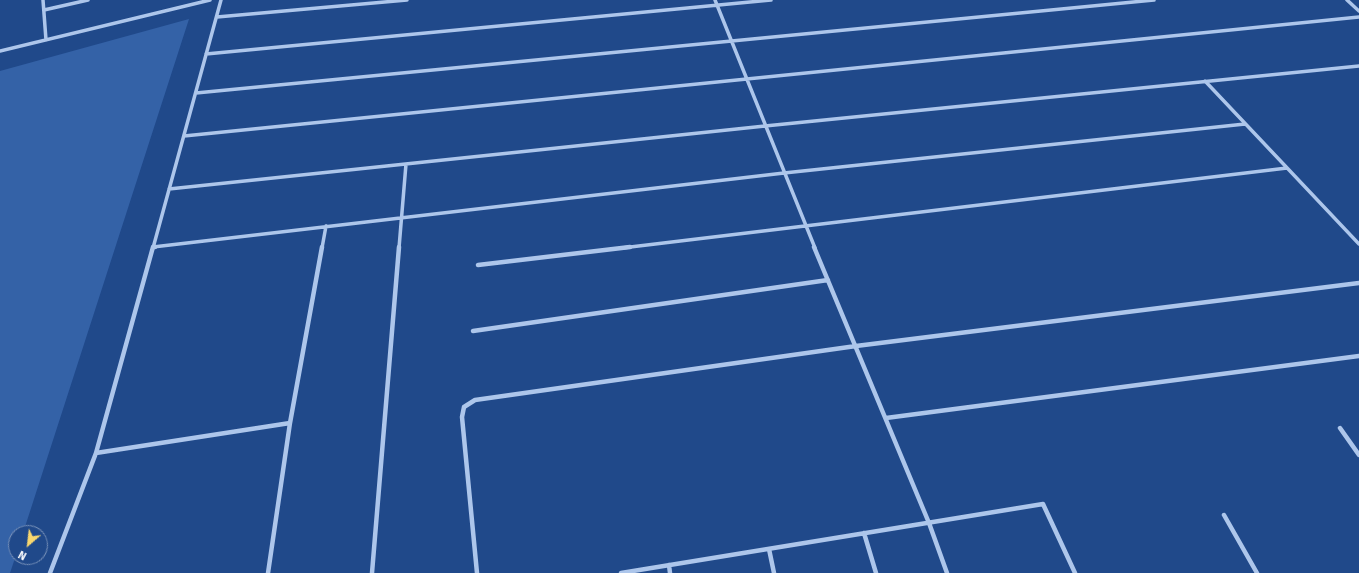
<!DOCTYPE html>
<html>
<head>
<meta charset="utf-8">
<style>
  body { margin:0 }
  #map { position:relative; width:1359px; height:573px; overflow:hidden; background:#20498a; font-family:Signika,sans-serif }
  canvas { display:block }
  .north { position:absolute; left:8px; top:525px; width:40px; height:40px; box-sizing:border-box; background:#20498a; border:1px solid #7992b9; border-radius:50%; rotate:208deg; font-size:11px; font-weight:700; line-height:16px; text-align:center; color:#fff }
  .north::after { content:''; display:block; margin:auto; width:14px; height:18px; background:#f8d76e; clip-path:polygon(50% 0,100% 100%,50% 72%,0 100%) }
</style>
</head>
<body>
<div id="map">
<canvas width="1359" height="573"></canvas>
<div class="north">N</div>
</div>
<script>
const c = document.querySelector('canvas').getContext('2d');
c.lineJoin = 'round';
function fillPath(path, color) {
  c.fillStyle = color;
  c.fill(path, 'evenodd');
}
function shape(rows) {
  const path = new Path2D();
  for (const r of rows) {
    path.moveTo(r[0], r[1]);
    for (let i = 2; i < r.length; i += 2) path.lineTo(r[i], r[i + 1]);
  }
  return path;
}
function stroke(path, color, width, dash) {
  c.strokeStyle = color;
  c.lineWidth = width;
  c.lineCap = dash ? 'butt' : 'round';
  c.setLineDash(dash || []);
  c.stroke(path);
}
fillPath(shape([
  [189,19,23,533,16,533,16,555,10,573,0,573,0,71]
]), '#3462a7');
stroke(shape([
  [43,0,46,40],
  [715,0,815,248],
  [1347,0,1359,11],
  [44,10,88,0],
  [217,17,407,0],
  [0,51,210,0],
  [206,54,771,0],
  [1205,81,1359,244],
  [196,93,1154,0],
  [184,136,1359,17],
  [169,189,765,126,1359,66],
  [153,247,784,173,1245,124],
  [153,248,221,0],
  [322,248,326,226],
  [399,248,406,164],
  [622,248,1287,168]
]), '#adc6eb', 3.5);
stroke(shape([
  [153,247,155,247],
  [814,247,929,523,947,573],
  [478,265,630,247],
  [473,331,828,280],
  [886,418,1359,356],
  [1340,428,1359,455],
  [96,453,290,423],
  [1224,515,1257,573],
  [864,533,876,573],
  [769,549,774,573],
  [669,565,670,573],
  [50,573,96,453,153,247],
  [268,573,290,423,322,247],
  [372,573,399,247],
  [477,573,462,417,464,407,475,400,856,346,1359,283],
  [621,573,1043,504,1075,573]
]), '#adc6eb', 4.5);
</script>
</body>
</html>
